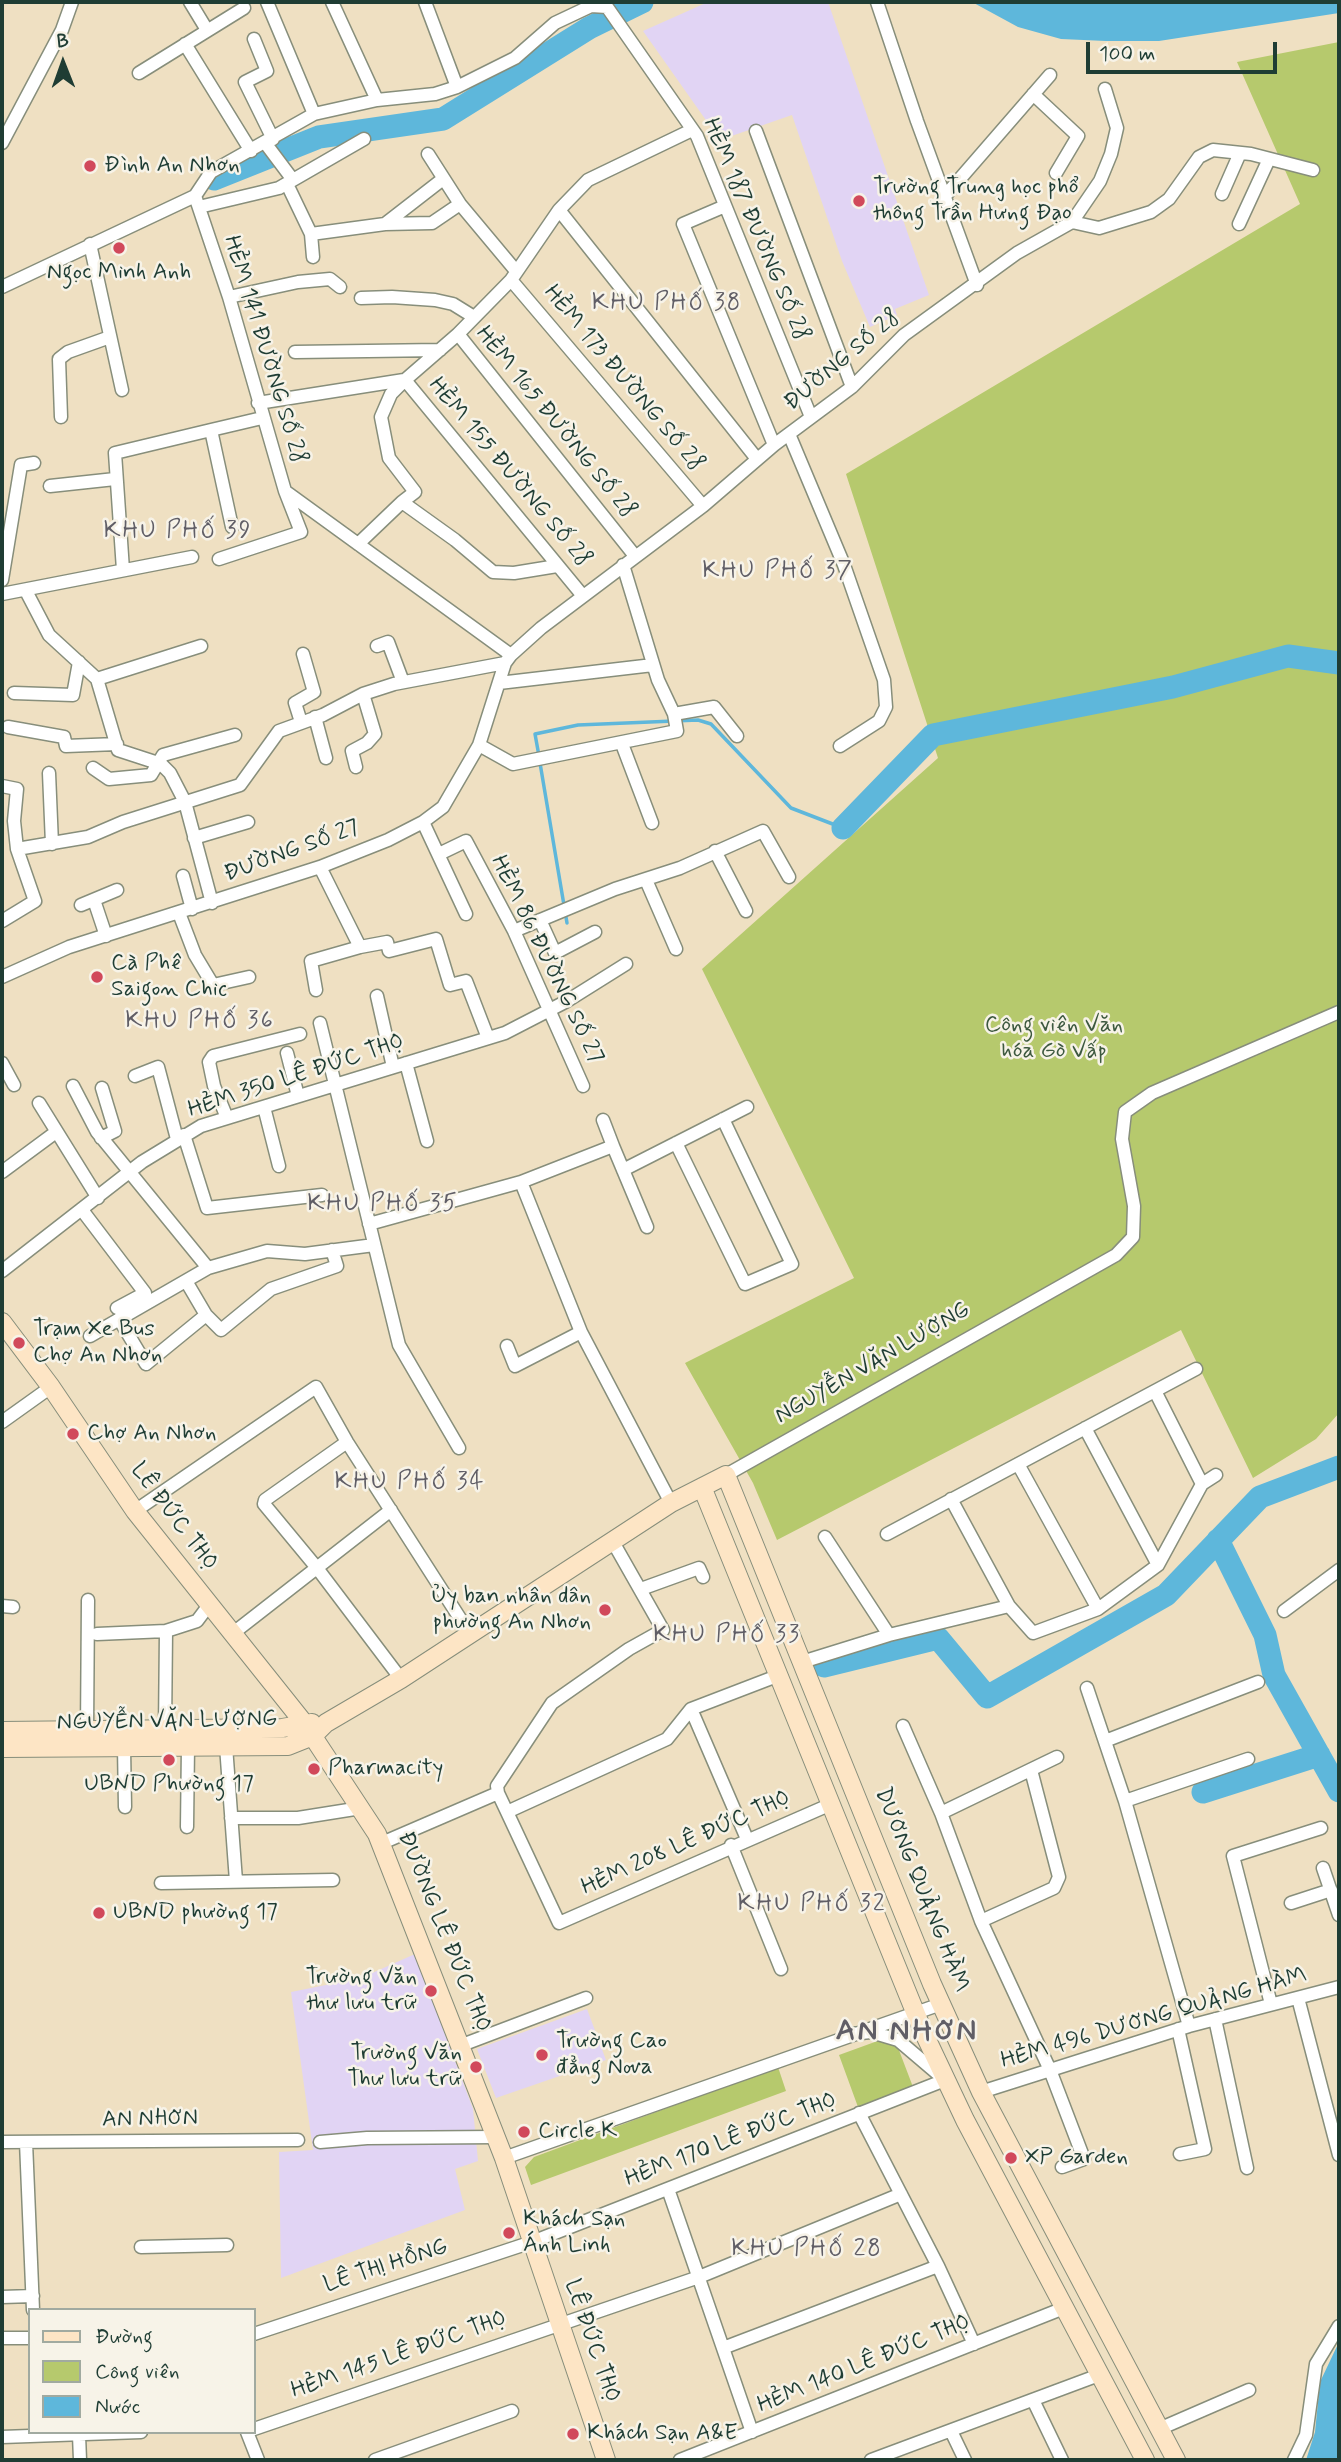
<!DOCTYPE html>
<html>
<head>
<meta charset="utf-8">
<style>
  body { margin:0 }
  #map { position:relative; width:1341px; height:2462px; overflow:hidden; background:#efe0c2; font-family:Mynerve,sans-serif }
  canvas { display:block }
  .frame { position:absolute; inset:0; border:4px solid #1f3d34; pointer-events:none }
  .legend { position:absolute; left:28px; top:2308px; width:228px; height:126px; box-sizing:border-box; background:#f7f3e8; border:2px solid #a1aaa0; margin:0; padding:9px 12px; list-style:none; font-size:21px; color:#1f3d34 }
  .legend li { display:flex; align-items:center; gap:14px; height:35px }
  .legend b { width:35px; border:2px solid #a1aaa0 }
  .north { position:absolute; left:28px; top:28px; width:70px; height:70px; -webkit-text-stroke:5px #f7f3e8; paint-order:stroke; rotate:359deg; font-size:19px; font-weight:700; line-height:28px; text-align:center; color:#1f3d34 }
  .north::after { content:''; display:block; margin:auto; width:24px; height:32px; background:#1f3d34; clip-path:polygon(50% 0,100% 100%,50% 72%,0 100%) }
  .scale { position:absolute; left:1086px; top:42px; width:191px; height:32px; box-sizing:border-box; border:4px solid #1f3d34; border-top:0; padding-left:9px; font-size:21px; line-height:24px; white-space:nowrap; color:#1f3d34; -webkit-text-stroke:5px #f7f3e8; paint-order:stroke }
</style>
</head>
<body>
<div id="map">
<canvas width="1341" height="2462"></canvas>
<div class="frame"></div>
<ul class="legend">
<li><b style="height:9px;background:#fde5c5"></b>Đường</li>
<li><b style="height:19px;background:#b6c96d"></b>Công viên</li>
<li><b style="height:19px;background:#5eb7db"></b>Nước</li>
</ul>
<div class="north">B</div>
<div class="scale">100 m</div>
</div>
<script>
const c = document.querySelector('canvas').getContext('2d');
c.lineJoin = 'round';
function fillPath(path, color) {
  c.fillStyle = color;
  c.fill(path, 'evenodd');
}
function shape(rows) {
  const path = new Path2D();
  for (const r of rows) {
    path.moveTo(r[0], r[1]);
    for (let i = 2; i < r.length; i += 2) path.lineTo(r[i], r[i + 1]);
  }
  return path;
}
function stroke(path, color, width, dash) {
  c.strokeStyle = color;
  c.lineWidth = width;
  c.lineCap = dash ? 'butt' : 'round';
  c.setLineDash(dash || []);
  c.stroke(path);
}
function write(font, color, halo, rows, align = 'center') {
  c.font = font + ' Mynerve,sans-serif';
  c.lineWidth = 5;
  c.setLineDash([]);
  c.textBaseline = 'middle';
  c.strokeStyle = halo;
  c.fillStyle = color;
  for (const [text, x, y, turn = 0] of rows) {
    c.save();
    c.translate(x, y);
    c.rotate((+turn || 0) * Math.PI / 180);
    c.textAlign = isNaN(turn) ? turn : align;
    if (halo) c.strokeText(text, 0, 0);
    c.fillText(text, 0, 0);
    c.restore();
  }
}
fillPath(shape([
  [708,2,828,2,929,295,895,309,897,315,870,327,842,261,792,115,720,140,643,31],
  [415,1954,473,2109,478,2161,455,2169,465,2210,281,2278,279,2152,313,2150,291,1992,361,1978],
  [587,2009,606,2060,496,2098,477,2049]
]), '#e1d4f4');
fillPath(shape([
  [1339,42,1339,1413,1316,1439,1253,1478,1181,1330,777,1540,753,1483,685,1363,854,1278,702,969,938,758,846,474,1300,204,1237,62],
  [883,2039,897,2045,913,2087,858,2107,839,2055],
  [778,2067,786,2091,531,2185,525,2167,534,2157]
]), '#b6c96d');
fillPath(shape([
  [972,2,1339,2,1339,13,1159,41,1106,41,1061,39,1018,27],
  [1339,2342,1339,2460,1306,2460,1315,2432,1320,2382]
]), '#5eb7db');
stroke(shape([
  [539,756,535,734,578,725,698,720,711,724,791,808,843,828],
  [540,763,567,923]
]), '#5eb7db', 3.5);
stroke(shape([
  [214,179,319,137,443,119,589,28,642,2],
  [843,828,933,735,1173,687,1288,656,1339,663],
  [1218,1540,1265,1635,1274,1675,1339,1791],
  [824,1666,938,1638,987,1697,1166,1595,1260,1497,1339,1467],
  [1203,1792,1319,1755]
]), '#5eb7db', 23);
const street = shape([
  [190,2,207,30],
  [267,2,314,114],
  [332,2,377,100],
  [425,2,457,87],
  [877,2,917,121,977,285],
  [254,39,267,71,245,82,273,139],
  [185,44,251,151],
  [139,73,244,8],
  [1033,94,1078,136,1056,173],
  [692,130,588,180,559,210,757,459],
  [756,131,852,387],
  [2,143,62,30,72,2],
  [266,144,293,180],
  [428,154,460,204,516,271],
  [287,184,311,234,313,257],
  [1222,194,1240,153],
  [195,196,229,297,285,491,511,655],
  [945,196,1050,75],
  [725,206,683,224,774,445],
  [199,207,279,188,364,139],
  [1072,222,1099,228,1151,212,1169,199,1199,157,1213,150,1251,154,1313,170],
  [385,224,432,223,460,204],
  [1239,224,1269,159],
  [311,234,385,224,443,179],
  [90,244,122,390],
  [511,280,703,506],
  [2,287,195,196,211,172,314,114,377,100,435,94,457,87,515,58,555,23,591,6,607,7,697,136,811,417],
  [229,297,298,282,330,279,340,287],
  [361,298,392,297,435,300,453,304,474,317],
  [458,334,511,280,559,210],
  [295,352,440,350],
  [405,380,391,394,381,417,389,458,415,492,402,502,455,540,493,572,514,573,557,566],
  [258,403,404,380],
  [61,417,59,359,68,352,110,337],
  [789,434,844,565,884,680,886,707,879,721,840,746],
  [50,486,115,479],
  [232,527,211,430,262,418],
  [358,544,402,502],
  [219,559,301,532,285,491],
  [623,565,658,680,674,714,714,707,737,736],
  [123,570,115,453,211,430],
  [2,580,21,465,34,463],
  [26,591,49,635,97,679,118,750,161,764,170,773,185,802,212,903],
  [2,594,192,557],
  [583,596,405,380,458,334,635,556],
  [377,646,388,642,403,682],
  [97,679,201,646],
  [499,683,653,665],
  [14,693,73,695,79,662],
  [315,717,326,758],
  [301,722,295,703,314,692,303,654],
  [8,727,64,737,66,746,117,744],
  [622,744,652,823],
  [479,745,513,764,677,731,674,714],
  [356,767,352,751,367,743,375,734,363,694],
  [93,768,109,779,151,775,163,755,235,735],
  [49,773,52,844],
  [2,786,17,789,14,821,17,849,35,901,2,921],
  [423,822,466,914],
  [194,838,248,822],
  [17,849,88,837,123,822,240,785,279,731,323,715,363,694,394,684,505,663],
  [715,851,746,911],
  [439,854,466,841,514,931,583,1086],
  [320,867,360,947,387,942,389,951,436,939,450,985,466,981,488,1038],
  [183,876,192,909],
  [646,880,676,949],
  [94,900,106,936],
  [81,905,117,890],
  [179,913,195,955,213,985,249,977],
  [540,920,555,953,595,932],
  [514,931,615,889,680,868,763,831,789,877],
  [2,977,69,947,320,867,388,840,423,822,443,807,479,745,505,663,511,655,541,628,703,506,774,445,852,387,904,335,1017,253,1072,222,1100,181,1111,154,1117,128,1105,89],
  [316,990,311,961,360,947],
  [377,996,393,1067],
  [320,1023,399,1345,459,1448],
  [287,1053,298,1096],
  [2,1063,14,1085],
  [406,1063,427,1141],
  [135,1076,158,1067,177,1139],
  [73,1086,97,1132,208,1268],
  [39,1103,98,1198],
  [264,1107,279,1166],
  [227,1118,214,1086,209,1062,213,1056,300,1034],
  [603,1120,613,1146],
  [184,1135,207,1208,322,1195],
  [101,1138,115,1131,102,1088],
  [676,1143,745,1284,792,1264,723,1119],
  [623,1170,747,1107],
  [2,1172,52,1135],
  [521,1182,613,1146,647,1227],
  [82,1210,145,1293,117,1308],
  [369,1224,521,1182,581,1332,671,1503],
  [2,1271,142,1162,201,1126,505,1033,567,1001,626,964],
  [186,1281,206,1315,221,1330,271,1289,337,1266,332,1250],
  [119,1319,146,1364,206,1315],
  [90,1336,208,1268,267,1251,305,1254,374,1245],
  [507,1346,515,1366,581,1332],
  [1155,1391,1202,1484],
  [2,1422,51,1387],
  [1085,1428,1158,1565],
  [347,1442,265,1500,264,1504,317,1568,401,1679],
  [1018,1464,1098,1609],
  [726,1475,1116,1255,1133,1237,1134,1206,1122,1139,1125,1112,1152,1093,1339,1012],
  [951,1499,1009,1606],
  [135,1511,316,1387,347,1442,470,1634],
  [887,1534,1196,1369],
  [825,1537,889,1635],
  [641,1589,699,1568,703,1577],
  [2,1606,13,1607],
  [1284,1611,1339,1570],
  [97,1634,166,1631,197,1621,209,1605],
  [232,1634,391,1510],
  [802,1662,889,1635,1009,1606,1033,1633,1098,1609,1158,1565,1202,1484,1216,1475],
  [1087,1688,1125,1801,1189,2026],
  [691,1709,747,1839],
  [903,1726,941,1813,981,1921,1050,2070,1084,2159,1062,2167],
  [165,1730,166,1631],
  [87,1731,88,1600],
  [1105,1741,1258,1682],
  [226,1746,236,1881],
  [124,1747,125,1807],
  [498,1793,497,1786,552,1703,629,1649,663,1630,613,1542],
  [1125,1801,1248,1759],
  [507,1812,559,1923,829,1805],
  [941,1813,1057,1757],
  [231,1818,298,1818,361,1808],
  [187,1827,188,1746],
  [382,1843,498,1793,507,1812,667,1739,691,1709,777,1676],
  [731,1845,781,1969],
  [1323,1868,1339,1915],
  [161,1883,333,1880],
  [1291,1903,1331,1890],
  [981,1921,1054,1888,1059,1877,1031,1770],
  [1298,1998,1339,2155],
  [1271,2004,1233,1856,1321,1828],
  [1215,2019,1247,2168],
  [1178,2029,1205,2149,1180,2154],
  [462,2045,586,1998],
  [981,2092,1189,2026,1339,1987],
  [859,2113,938,2266,974,2344],
  [2,2142,298,2140],
  [26,2142,33,2310],
  [320,2142,367,2138,496,2137],
  [504,2158,941,2004],
  [668,2189,752,2432],
  [141,2247,227,2245],
  [2,2297,33,2296],
  [254,2334,532,2242,945,2080,898,2040,871,2032,851,2034],
  [2,2338,30,2338],
  [723,2348,938,2266],
  [1033,2400,1062,2460],
  [254,2429,699,2277,901,2194],
  [1159,2429,1249,2390],
  [951,2431,965,2460],
  [247,2432,258,2460],
  [79,2435,80,2460],
  [2,2437,141,2432],
  [375,2460,512,2411],
  [680,2460,1064,2308],
  [871,2460,1099,2375],
  [1294,2460,1306,2435,1316,2364,1339,2326]
]);
const secondary = shape([
  [2,1322,51,1387,135,1511,304,1723,377,1834,504,2158,606,2460],
  [702,1487,922,2029,965,2120,1145,2460],
  [2,1731,282,1728,312,1723],
  [2,1748,288,1746,313,1736,326,1723,401,1679,671,1503,726,1475,932,1984,981,2092,1176,2460]
]);
stroke(street, '#878e7b', 15);
stroke(secondary, '#878e7b', 20);
stroke(street, '#fff', 12);
stroke(secondary, '#fde5c5', 18);
for (const [x, y, r, color] of [
  [90,166,7,"#d1495b"],
  [859,201,7,"#d1495b"],
  [119,248,7,"#d1495b"],
  [97,977,7,"#d1495b"],
  [19,1343,7,"#d1495b"],
  [73,1434,7,"#d1495b"],
  [605,1610,7,"#d1495b"],
  [169,1760,7,"#d1495b"],
  [314,1769,7,"#d1495b"],
  [99,1913,7,"#d1495b"],
  [431,1991,7,"#d1495b"],
  [542,2055,7,"#d1495b"],
  [476,2067,7,"#d1495b"],
  [524,2132,7,"#d1495b"],
  [1011,2158,7,"#d1495b"],
  [509,2233,7,"#d1495b"],
  [573,2434,7,"#d1495b"]
]) {
  const dot = new Path2D();
  dot.arc(x, y, r, 0, 2 * Math.PI);
  c.fillStyle = color;
  c.fill(dot);
  stroke(dot, '#f7f3e8', 2.5);
}
write('23px', '#1f3d34', '#f7f3e8', [
  ["Đình An Nhơn",104,166],
  ["Trường Trung học phổ",873,188],
  ["thông Trần Hưng Đạo",873,214],
  ["Ngọc Minh Anh",119,273,"center"],
  ["Cà Phê",111,964],
  ["Saigon Chic",111,990],
  ["Trạm Xe Bus",33,1330],
  ["Chợ An Nhơn",33,1356],
  ["Chợ An Nhơn",87,1434],
  ["Ủy ban nhân dân",591,1597,"right"],
  ["phường An Nhơn",591,1623,"right"],
  ["Pharmacity",328,1769],
  ["UBND Phường 17",169,1785,"center"],
  ["UBND phường 17",113,1913],
  ["Trường Văn",417,1978,"right"],
  ["thư lưu trữ",417,2004,"right"],
  ["Trường Cao",556,2042],
  ["đẳng Nova",556,2068],
  ["Trường Văn",462,2054,"right"],
  ["Thư lưu trữ",462,2080,"right"],
  ["Circle K",538,2132],
  ["XP Garden",1025,2158],
  ["Khách Sạn",523,2220],
  ["Ánh Linh",523,2246],
  ["Khách Sạn A&E",587,2434]
], 'left');
write('23px', '#1f3d34', '#f7f3e8', [
  ["HẺM 187 ĐƯỜNG SỐ 28",755,230,67],
  ["HẺM 141 ĐƯỜNG SỐ 28",264,350,73],
  ["ĐƯỜNG SỐ 28",843,361,-40],
  ["HẺM 173 ĐƯỜNG SỐ 28",623,379,50],
  ["HẺM 165 ĐƯỜNG SỐ 28",555,423,51],
  ["HẺM 155 ĐƯỜNG SỐ 28",509,473,50],
  ["ĐƯỜNG SỐ 27",292,852,-20],
  ["HẺM 86 ĐƯỜNG SỐ 27",546,960,64],
  ["HẺM 350 LÊ ĐỨC THỌ",296,1077,-18],
  ["NGUYỄN VĂN LƯỢNG",873,1364,-30],
  ["LÊ ĐỨC THỌ",173,1517,53],
  ["NGUYỄN VĂN LƯỢNG",167,1722,-1],
  ["HẺM 208 LÊ ĐỨC THỌ",686,1844,-24],
  ["DƯƠNG QUẢNG HÀM",921,1890,68],
  ["ĐƯỜNG LÊ ĐỨC THỌ",443,1932,68],
  ["HẺM 496 DƯƠNG QUẢNG HÀM",1154,2019,-16],
  ["AN NHƠN",150,2120,-1],
  ["HẺM 170 LÊ ĐỨC THỌ",731,2141,-21],
  ["LÊ THỊ HỒNG",386,2267,-18],
  ["LÊ ĐỨC THỌ",591,2341,71],
  ["HẺM 145 LÊ ĐỨC THỌ",399,2356,-19],
  ["HẺM 140 LÊ ĐỨC THỌ",864,2365,-22]
]);
write('23px', '#3d593f', '#f7f3e8', [
  ["Công viên Văn",1054,1026],
  ["hóa Gò Vấp",1054,1052]
]);
c.letterSpacing = '2px';
write('24px', '#605e66', '#f7f3e8', [
  ["KHU PHỐ 38",667,304],
  ["KHU PHỐ 39",178,532],
  ["KHU PHỐ 37",778,572],
  ["KHU PHỐ 36",200,1022],
  ["KHU PHỐ 35",383,1205],
  ["KHU PHỐ 34",410,1483],
  ["KHU PHỐ 33",727,1636],
  ["KHU PHỐ 32",812,1905],
  ["KHU PHỐ 28",807,2250]
]);
c.letterSpacing = '0px';
c.letterSpacing = '2px';
write('bold 30px', '#605e66', '#f7f3e8', [
  ["AN NHƠN",907,2033]
]);
c.letterSpacing = '0px';
</script>
</body>
</html>
